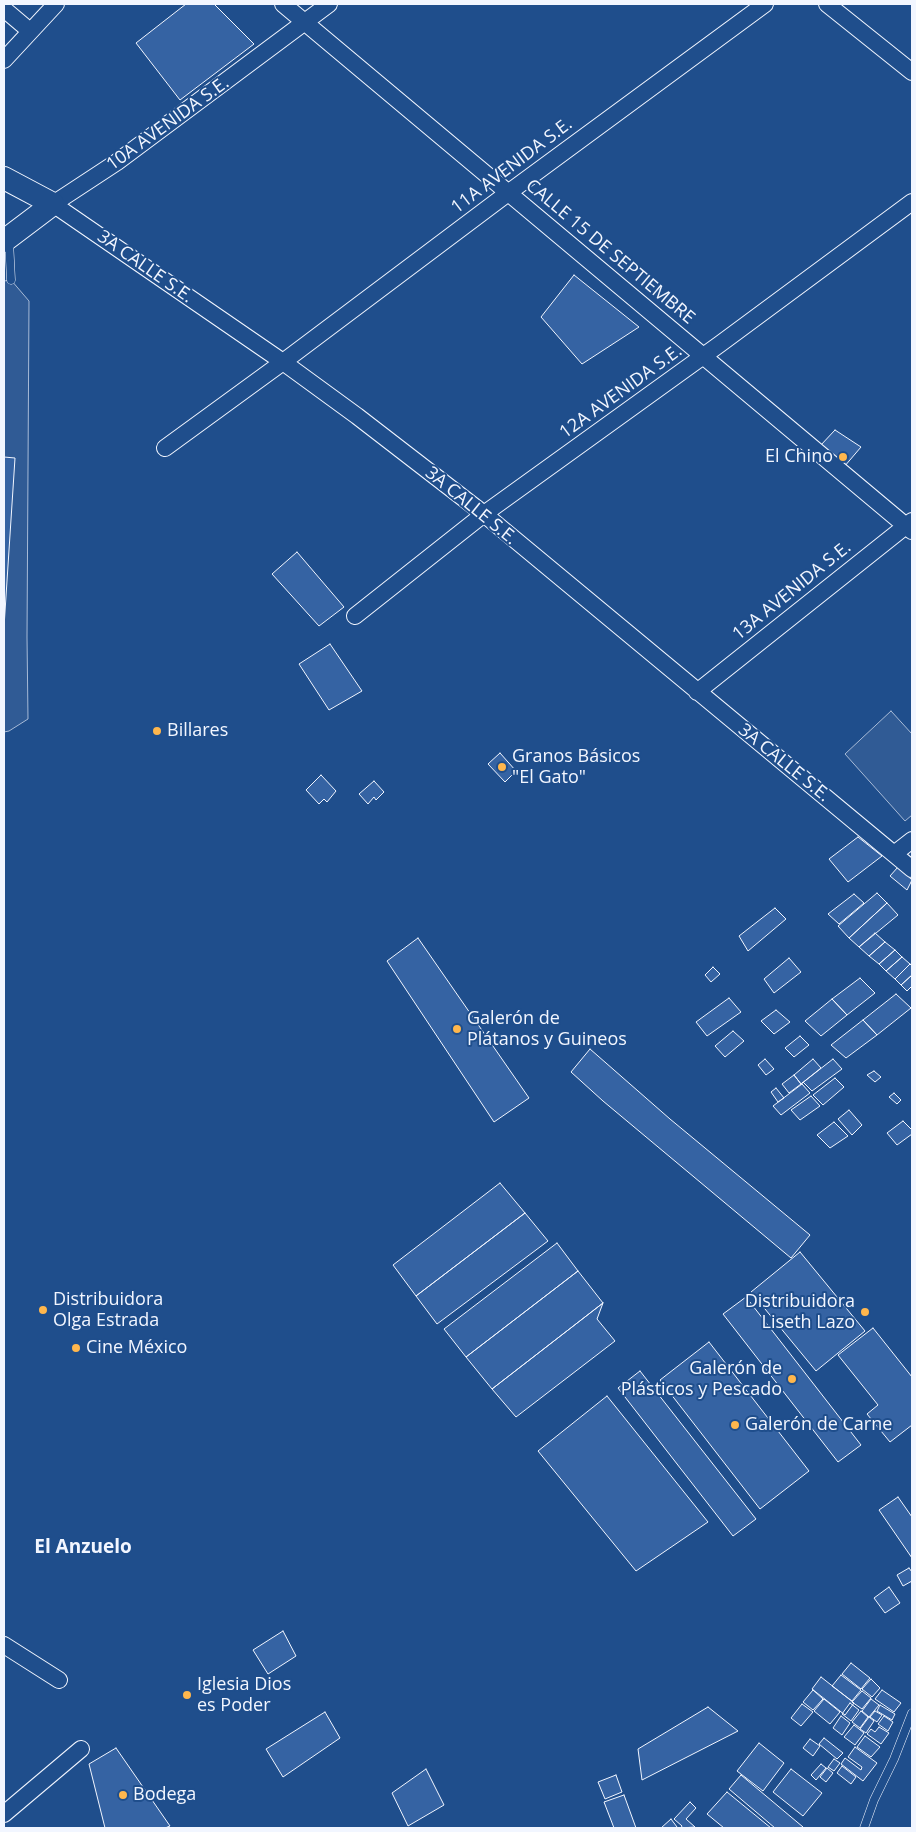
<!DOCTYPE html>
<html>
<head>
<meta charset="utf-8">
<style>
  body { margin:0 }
  #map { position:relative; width:916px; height:1832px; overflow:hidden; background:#1f4e8c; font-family:"Open Sans",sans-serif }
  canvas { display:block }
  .frame { position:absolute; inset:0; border:5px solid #f2f6ff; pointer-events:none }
</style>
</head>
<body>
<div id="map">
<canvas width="916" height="1832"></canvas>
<div class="frame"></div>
</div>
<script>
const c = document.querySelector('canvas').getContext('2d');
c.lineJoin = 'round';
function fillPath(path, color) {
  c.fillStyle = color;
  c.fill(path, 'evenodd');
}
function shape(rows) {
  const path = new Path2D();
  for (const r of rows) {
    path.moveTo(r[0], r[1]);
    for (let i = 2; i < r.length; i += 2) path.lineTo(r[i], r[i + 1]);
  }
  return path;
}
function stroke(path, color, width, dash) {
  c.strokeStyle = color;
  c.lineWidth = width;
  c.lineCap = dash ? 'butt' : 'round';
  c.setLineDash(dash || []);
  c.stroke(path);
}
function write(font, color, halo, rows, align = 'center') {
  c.font = font + ' "Open Sans",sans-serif';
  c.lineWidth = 4;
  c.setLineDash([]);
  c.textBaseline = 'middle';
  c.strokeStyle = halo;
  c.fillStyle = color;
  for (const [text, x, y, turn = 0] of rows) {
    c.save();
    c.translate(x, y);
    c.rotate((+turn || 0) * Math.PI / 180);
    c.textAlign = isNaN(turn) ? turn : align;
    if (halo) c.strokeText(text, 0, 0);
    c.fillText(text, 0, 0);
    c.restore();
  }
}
const parking = shape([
  [11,280,29,301,27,637,28,719,9,731,4,732,4,281,11,280],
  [891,711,912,734,912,815,905,821,845,754,891,711]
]);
fillPath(parking, '#305b95');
stroke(parking, '#a8bbd7', 1);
const building = shape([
  [186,4,214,4,254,44,180,100,136,43,186,4],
  [574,275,639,327,582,364,541,317,574,275],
  [835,430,861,447,844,467,820,446,835,430],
  [4,457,15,458,4,627,4,457],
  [297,552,344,607,319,626,272,574,297,552],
  [330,644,362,691,329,710,299,664,330,644],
  [500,753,516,771,505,782,488,764,500,753],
  [321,775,336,791,327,802,324,799,319,804,306,790,321,775],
  [374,781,384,792,376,800,374,797,368,804,359,794,374,781],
  [858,837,882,856,848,882,829,859,858,837],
  [898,867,912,880,907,890,890,876,898,867],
  [877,893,887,903,849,938,838,926,877,893],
  [854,894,864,903,839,924,828,914,854,894],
  [887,903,898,915,859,947,849,938,887,903],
  [775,908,786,919,748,951,739,936,775,908],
  [875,933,885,942,869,956,859,947,875,933],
  [418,938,529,1098,494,1122,387,961,418,938],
  [885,942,895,950,879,964,869,956,885,942],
  [895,950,902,957,886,971,879,964,895,950],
  [902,957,910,964,895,979,886,971,902,957],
  [789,958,801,972,774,993,764,979,789,958],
  [910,964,912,966,912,975,901,985,895,979,910,964],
  [713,967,720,974,711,982,705,975,713,967],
  [912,975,912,986,907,991,901,985,912,975],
  [860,978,875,993,847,1015,832,999,860,978],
  [896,994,911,1008,877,1035,863,1020,896,994],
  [729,998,741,1012,707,1036,696,1022,729,998],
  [832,999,847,1015,821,1036,805,1021,832,999],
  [776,1010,790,1022,774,1034,761,1021,776,1010],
  [863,1020,877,1035,846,1058,831,1045,863,1020],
  [733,1031,744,1041,725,1057,715,1046,733,1031],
  [800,1036,809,1045,794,1057,785,1048,800,1036],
  [590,1049,670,1119,810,1235,791,1258,603,1101,571,1072,590,1049],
  [765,1059,774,1069,766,1075,758,1065,765,1059],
  [813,1059,821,1068,801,1084,794,1075,813,1059],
  [833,1059,842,1069,812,1091,803,1082,801,1084,833,1059],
  [874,1071,881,1077,875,1082,867,1075,874,1071],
  [794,1075,801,1084,789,1093,782,1084,794,1075],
  [835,1078,844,1087,823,1105,813,1095,835,1078],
  [802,1084,810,1093,781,1115,773,1106,802,1084],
  [776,1088,784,1098,778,1102,771,1092,776,1088],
  [894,1093,901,1100,897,1104,889,1097,894,1093],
  [811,1096,820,1106,800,1120,791,1110,811,1096],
  [849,1110,862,1125,852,1135,838,1119,849,1110],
  [903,1121,912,1130,912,1134,897,1145,887,1133,903,1121],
  [834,1122,848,1136,830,1148,817,1135,834,1122],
  [500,1183,525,1213,416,1296,393,1265,500,1183],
  [525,1213,548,1241,437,1324,416,1296,525,1213],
  [557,1243,578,1271,466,1357,444,1329,557,1243],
  [800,1252,865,1331,816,1371,751,1292,800,1252],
  [578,1271,603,1303,492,1389,466,1357,578,1271],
  [746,1297,861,1445,838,1462,723,1314,746,1297],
  [603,1303,597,1319,615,1341,516,1417,492,1389,603,1303],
  [873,1328,912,1377,912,1425,890,1442,867,1414,878,1405,838,1355,873,1328],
  [709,1342,809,1471,760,1509,660,1380,709,1342],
  [640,1371,756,1519,733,1536,618,1388,640,1371],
  [607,1396,708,1522,636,1571,538,1451,607,1396],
  [898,1497,912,1517,912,1558,879,1510,898,1497],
  [909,1568,912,1572,912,1581,903,1586,897,1575,909,1568],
  [889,1587,900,1603,885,1613,874,1598,889,1587],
  [283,1631,296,1656,268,1674,253,1650,283,1631],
  [851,1663,870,1678,861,1689,842,1674,851,1663],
  [841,1675,861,1690,852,1701,832,1686,841,1675],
  [821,1677,854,1703,845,1715,812,1689,821,1677],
  [871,1679,880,1688,872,1697,862,1689,871,1679],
  [813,1690,823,1699,813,1710,803,1702,813,1690],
  [882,1690,901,1703,894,1712,875,1699,882,1690],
  [862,1691,871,1698,862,1709,852,1702,862,1691],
  [824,1699,840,1712,830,1724,814,1711,824,1699],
  [871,1699,879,1705,869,1717,862,1711,871,1699],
  [850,1703,859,1710,851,1721,842,1714,850,1703],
  [802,1704,813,1712,801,1726,791,1718,802,1704],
  [880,1705,895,1714,892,1720,877,1711,880,1705],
  [708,1707,738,1731,642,1780,638,1749,708,1707],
  [861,1711,868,1717,860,1728,852,1722,861,1711],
  [875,1711,882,1715,877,1722,870,1717,875,1711],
  [325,1712,340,1738,283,1777,266,1749,325,1712],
  [841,1716,850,1723,842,1735,833,1728,841,1716],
  [884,1716,893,1722,888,1731,878,1724,884,1716],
  [869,1717,874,1721,866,1733,860,1729,869,1717],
  [854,1725,864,1733,855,1745,844,1737,854,1725],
  [879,1727,889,1733,881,1744,867,1734,871,1729,875,1732,879,1727],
  [865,1736,880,1747,871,1757,857,1747,865,1736],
  [824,1738,843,1753,837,1759,819,1744,824,1738],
  [810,1739,820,1746,813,1756,803,1748,810,1739],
  [759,1743,784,1763,763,1791,737,1771,759,1743],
  [855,1747,877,1763,863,1781,841,1764,845,1758,861,1770,862,1767,848,1757,855,1747],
  [116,1748,170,1826,165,1828,105,1828,89,1764,116,1748],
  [834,1759,840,1763,834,1771,828,1767,834,1759],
  [821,1764,826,1768,816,1780,811,1775,821,1764],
  [842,1766,856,1777,851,1784,837,1773,842,1766],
  [827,1768,833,1773,826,1782,820,1777,827,1768],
  [426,1769,444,1805,408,1826,392,1793,426,1769],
  [791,1769,822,1793,803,1816,773,1792,791,1769],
  [616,1775,622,1792,605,1799,598,1782,616,1775],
  [741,1775,803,1827,801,1828,775,1828,729,1789,741,1775],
  [727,1792,771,1828,724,1828,707,1814,727,1792],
  [624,1795,636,1828,614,1828,604,1802,624,1795],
  [690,1802,696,1808,686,1819,695,1827,681,1828,682,1826,674,1819,690,1802],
  [671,1819,677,1827,676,1828,661,1828,671,1819]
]);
fillPath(building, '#3563a3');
stroke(building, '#f2f6ff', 1);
const lane = shape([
  [9,241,11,280],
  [864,1828,874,1800,894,1759,912,1713]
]);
const street = shape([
  [283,4,912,531],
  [329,4,117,162,53,204,283,362,357,416,484,514,912,869],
  [827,4,912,72],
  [4,9,30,31],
  [4,60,56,4],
  [165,448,283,362,508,193,765,4],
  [355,616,484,514,720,344,912,202],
  [697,692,912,521],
  [894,854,912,840],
  [4,1645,59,1680],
  [4,1814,81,1749]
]);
const secondary = shape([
  [4,178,53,204,4,241]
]);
stroke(lane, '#f2f6ff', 9);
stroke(street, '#f2f6ff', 18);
stroke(secondary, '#f2f6ff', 24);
stroke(lane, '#1f4e8c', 8);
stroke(street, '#1f4e8c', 16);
stroke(secondary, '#1f4e8c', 22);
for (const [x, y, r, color] of [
  [843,457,5,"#ffb74d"],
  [157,731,5,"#ffb74d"],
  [502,767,5,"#ffb74d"],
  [457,1029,5,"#ffb74d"],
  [43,1310,5,"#ffb74d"],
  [865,1312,5,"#ffb74d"],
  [76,1348,5,"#ffb74d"],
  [792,1379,5,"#ffb74d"],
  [735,1425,5,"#ffb74d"],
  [187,1695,5,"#ffb74d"],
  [123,1795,5,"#ffb74d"]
]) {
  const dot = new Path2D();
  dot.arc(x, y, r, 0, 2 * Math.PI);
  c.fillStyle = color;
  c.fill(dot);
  stroke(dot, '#1f4e8c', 2);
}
write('18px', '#f2f6ff', '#1f4e8c', [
  ["10A AVENIDA S.E.",168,124,-36],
  ["11A AVENIDA S.E.",512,166,-37],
  ["CALLE 15 DE SEPTIEMBRE",610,252,40],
  ["3A CALLE S.E.",145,267,35],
  ["12A AVENIDA S.E.",621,392,-36],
  ["3A CALLE S.E.",471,506,39],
  ["13A AVENIDA S.E.",792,591,-39],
  ["3A CALLE S.E.",784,763,39]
]);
write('18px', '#f2f6ff', '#1f4e8c', [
  ["El Chino",833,457,"right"],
  ["Billares",167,731],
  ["Granos Básicos",512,757],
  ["\"El Gato\"",512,778],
  ["Galerón de",467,1019],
  ["Plátanos y Guineos",467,1040],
  ["Distribuidora",53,1300],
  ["Olga Estrada",53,1321],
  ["Distribuidora",855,1302,"right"],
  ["Liseth Lazo",855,1323,"right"],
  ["Cine México",86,1348],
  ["Galerón de",782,1369,"right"],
  ["Plásticos y Pescado",782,1390,"right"],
  ["Galerón de Carne",745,1425],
  ["Iglesia Dios",197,1685],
  ["es Poder",197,1706],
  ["Bodega",133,1795]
], 'left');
write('bold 19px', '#f2f6ff', '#1f4e8c', [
  ["El Anzuelo",83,1548]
]);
</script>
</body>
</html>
